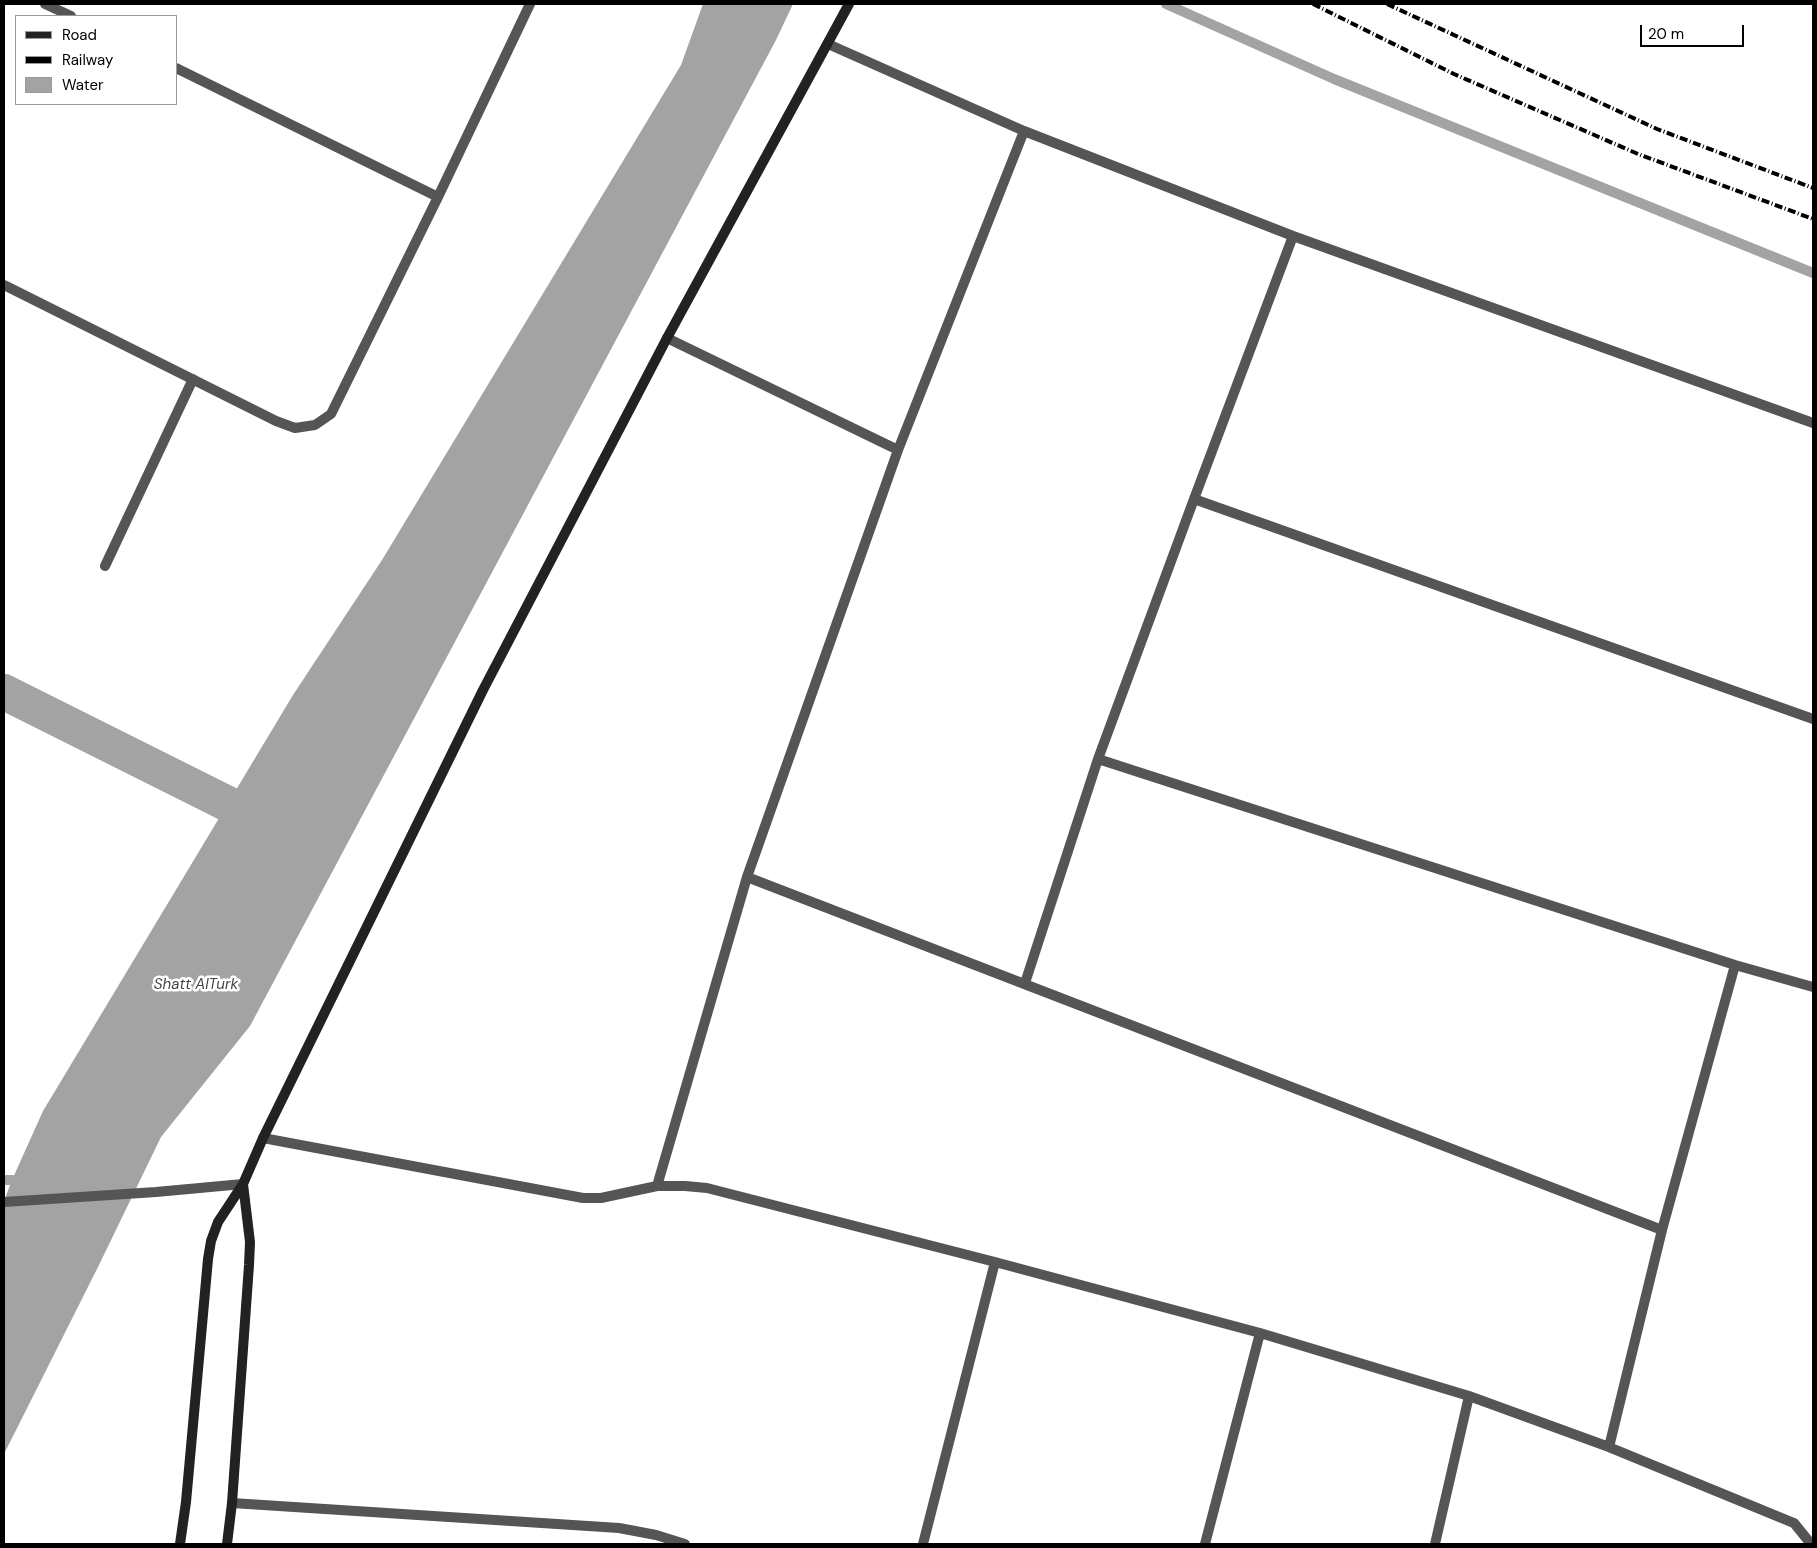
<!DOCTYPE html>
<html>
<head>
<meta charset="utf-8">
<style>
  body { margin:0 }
  #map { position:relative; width:1817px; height:1548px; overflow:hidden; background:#fff; font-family:"DM Sans",sans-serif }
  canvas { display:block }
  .frame { position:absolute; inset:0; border:5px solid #000; pointer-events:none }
  .legend { position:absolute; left:15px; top:15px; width:162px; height:90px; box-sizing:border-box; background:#fff; border:1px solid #999; margin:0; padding:6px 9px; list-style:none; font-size:15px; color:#000 }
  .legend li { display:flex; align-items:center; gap:10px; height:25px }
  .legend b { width:25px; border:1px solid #999 }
  .scale { position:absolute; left:1640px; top:25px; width:104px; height:22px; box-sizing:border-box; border:2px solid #000; border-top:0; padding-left:6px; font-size:15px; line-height:18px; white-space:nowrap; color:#000; -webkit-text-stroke:4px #fff; paint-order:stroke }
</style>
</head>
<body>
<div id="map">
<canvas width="1817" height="1548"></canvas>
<div class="frame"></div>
<ul class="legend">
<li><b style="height:6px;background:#222"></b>Road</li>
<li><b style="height:6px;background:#000"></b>Railway</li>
<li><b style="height:14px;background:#a3a3a3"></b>Water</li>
</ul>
<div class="scale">20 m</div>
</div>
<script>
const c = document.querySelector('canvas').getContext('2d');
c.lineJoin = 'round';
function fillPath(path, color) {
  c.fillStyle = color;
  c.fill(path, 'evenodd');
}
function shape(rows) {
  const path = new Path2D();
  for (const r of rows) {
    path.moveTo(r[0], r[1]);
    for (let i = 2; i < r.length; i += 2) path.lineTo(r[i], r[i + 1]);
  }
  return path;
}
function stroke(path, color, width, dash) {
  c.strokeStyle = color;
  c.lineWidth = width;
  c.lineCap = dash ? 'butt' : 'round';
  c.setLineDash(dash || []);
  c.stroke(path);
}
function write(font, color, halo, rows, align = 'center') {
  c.font = font + ' "DM Sans",sans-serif';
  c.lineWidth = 5;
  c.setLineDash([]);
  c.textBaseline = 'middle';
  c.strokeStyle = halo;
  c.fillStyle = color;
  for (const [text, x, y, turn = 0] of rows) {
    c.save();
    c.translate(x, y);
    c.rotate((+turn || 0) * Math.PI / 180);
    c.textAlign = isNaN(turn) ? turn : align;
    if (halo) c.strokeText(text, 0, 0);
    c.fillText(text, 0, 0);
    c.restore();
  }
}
fillPath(shape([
  [703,4,793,4,776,40,250,1026,161,1137,98,1267,4,1454,4,1201,12,1180,43,1111,293,695,382,560,681,65]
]), '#a3a3a3');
stroke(shape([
  [1166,4,1334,79,1813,273],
  [4,1180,12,1180]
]), '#a3a3a3', 10);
stroke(shape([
  [4,692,228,804]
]), '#a3a3a3', 36);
stroke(shape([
  [45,4,71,16],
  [828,44,1024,131,1293,236,1813,423],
  [176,68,438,197],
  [4,285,276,421,295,428,315,425,331,414,438,197,530,4],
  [667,338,898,450],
  [1194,499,1813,719],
  [105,566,193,379],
  [1098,759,1735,965,1813,987],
  [747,877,1662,1230],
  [1025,983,1098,759,1194,499,1293,236],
  [263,1138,583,1198,601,1198,657,1186,685,1186,707,1188,995,1262,1260,1333,1469,1396,1609,1447,1794,1523,1811,1544],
  [657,1186,747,877,898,450,1024,131],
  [4,1202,156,1192,243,1184],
  [1609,1447,1662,1230,1735,965],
  [232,1503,619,1528,656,1535,685,1544],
  [923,1544,995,1262],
  [1205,1544,1260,1333],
  [1435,1544,1469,1396]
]), '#555', 10);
stroke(shape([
  [180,1544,186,1502,208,1259,211,1241,218,1222,243,1184,263,1138,483,690,667,338,849,4],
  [227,1544,232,1503,249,1265,250,1242,243,1184]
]), '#222', 10);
stroke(shape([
  [1313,4,1454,74,1638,154,1813,219],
  [1387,4,1657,129,1813,188]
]), '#000', 4, [8, 2.5, 1, 2.5]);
write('italic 15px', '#444', '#fff', [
  ["Shatt AlTurk",196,985]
]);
</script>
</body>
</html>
